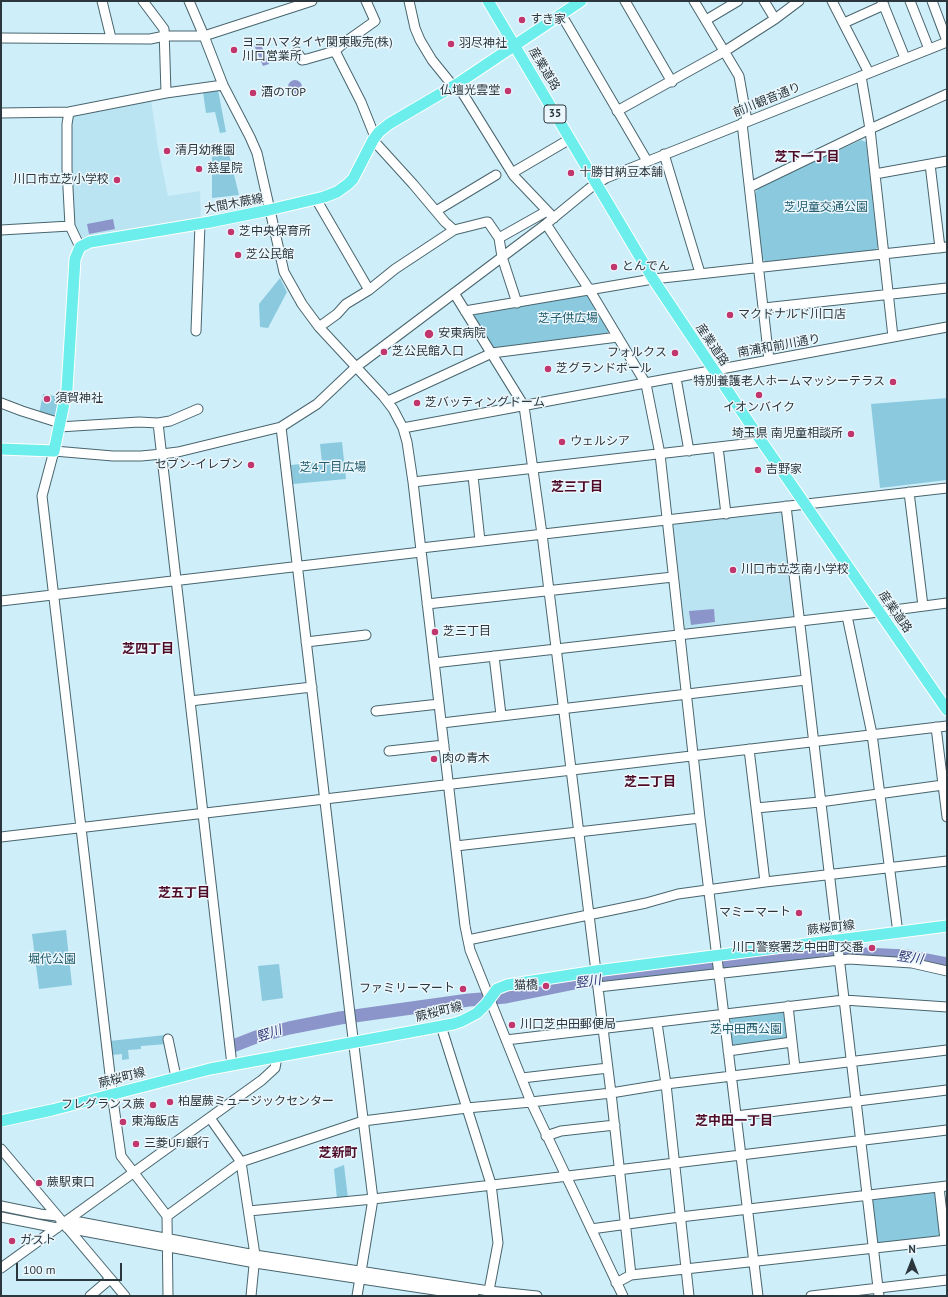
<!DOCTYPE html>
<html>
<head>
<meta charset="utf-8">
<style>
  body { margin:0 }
  #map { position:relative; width:948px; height:1297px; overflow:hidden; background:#ceeef9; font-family:"PT Sans",sans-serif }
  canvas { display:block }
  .frame { position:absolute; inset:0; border:2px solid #2b373c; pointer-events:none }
  .north { position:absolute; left:892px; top:1241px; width:40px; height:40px; -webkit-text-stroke:3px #ebf7fc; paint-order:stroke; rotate:0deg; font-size:11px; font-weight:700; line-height:16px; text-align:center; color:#2b373c }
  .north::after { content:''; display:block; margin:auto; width:14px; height:18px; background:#2b373c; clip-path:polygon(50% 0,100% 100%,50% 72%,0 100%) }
  .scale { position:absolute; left:16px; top:1263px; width:106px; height:18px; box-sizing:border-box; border:2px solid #2b373c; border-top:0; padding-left:5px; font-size:12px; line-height:14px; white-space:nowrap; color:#2b373c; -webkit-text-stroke:3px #ebf7fc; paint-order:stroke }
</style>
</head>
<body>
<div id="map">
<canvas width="948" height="1297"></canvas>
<div class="frame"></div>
<div class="north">N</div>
<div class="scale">100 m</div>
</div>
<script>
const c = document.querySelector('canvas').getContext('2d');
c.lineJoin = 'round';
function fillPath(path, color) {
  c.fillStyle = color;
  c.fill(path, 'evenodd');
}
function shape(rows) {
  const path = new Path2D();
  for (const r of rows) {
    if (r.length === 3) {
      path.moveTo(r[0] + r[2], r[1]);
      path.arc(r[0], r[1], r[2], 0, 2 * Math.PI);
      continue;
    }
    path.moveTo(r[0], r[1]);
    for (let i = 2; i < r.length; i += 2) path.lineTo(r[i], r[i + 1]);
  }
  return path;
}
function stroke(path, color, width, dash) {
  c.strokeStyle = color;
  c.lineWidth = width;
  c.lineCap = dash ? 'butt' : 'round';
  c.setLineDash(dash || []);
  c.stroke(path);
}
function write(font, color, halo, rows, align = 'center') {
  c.font = font + ' "PT Sans","Noto Sans JP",sans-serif';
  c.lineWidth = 3;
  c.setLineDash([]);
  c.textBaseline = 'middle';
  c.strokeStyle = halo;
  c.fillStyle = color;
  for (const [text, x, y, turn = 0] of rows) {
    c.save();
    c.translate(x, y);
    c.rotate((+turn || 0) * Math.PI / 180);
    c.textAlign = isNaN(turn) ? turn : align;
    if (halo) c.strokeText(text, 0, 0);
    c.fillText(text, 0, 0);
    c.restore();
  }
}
fillPath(shape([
  [151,100,158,148,168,196,200,191,201,218,85,240,78,234,72,225,69,170,71,120,72,116],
  [779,511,784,515,795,614,792,618,687,630,683,627,672,527,677,523]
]), '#bbe4f2');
fillPath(shape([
  [218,90,226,132,220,133,215,112,206,113,203,92],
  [861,140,866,142,878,247,875,250,768,263,762,259,755,194,758,188],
  [228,150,239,195,212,198,212,151],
  [280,278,287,292,268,328,260,327,259,304],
  [584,294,588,296,609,329,607,335,497,350,492,348,474,319,476,312],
  [43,394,60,397,56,419,39,414],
  [947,398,947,480,880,488,871,404],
  [342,442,346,479,293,484,291,465,322,462,320,444],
  [66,930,72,985,39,989,32,934],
  [279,964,283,998,262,1001,258,966],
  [784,1010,789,1039,734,1047,731,1045,728,1020,732,1015],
  [166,1035,167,1044,141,1046,141,1049,128,1050,129,1059,122,1060,122,1054,111,1055,109,1041],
  [344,1165,348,1198,337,1199,334,1169],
  [935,1189,942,1234,939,1237,880,1243,876,1240,872,1201,875,1197]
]), '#8ac9de');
fillPath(shape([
  [260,42,269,64,263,66,254,45],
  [295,87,7],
  [113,219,115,229,89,234,87,224],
  [714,609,715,622,691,625,689,611]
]), '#8c95ca');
stroke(shape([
  [233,1046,256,1037,289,1028,340,1018,469,1000,506,997,575,983,743,961,797,954,844,953,906,956,947,964]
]), '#8c95ca', 13);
const minor = shape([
  [102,1,111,38],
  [143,1,164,29,166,93],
  [189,1,204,36,223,85,250,137,257,153,284,272,302,304,319,327,383,396,393,409,403,428,407,442,413,482,465,926,470,950,531,1102,623,1296],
  [409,1,415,28,420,40,432,60,453,86],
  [625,1,672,82],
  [694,1,739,76,747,121],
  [764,1,775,19],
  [832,1,869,73],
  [882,1,905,58],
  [910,1,929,49],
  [932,1,947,41],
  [561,14,647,161],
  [706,20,738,1],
  [844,23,884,5],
  [1,38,150,39,165,36,204,36,312,1],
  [335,51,361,102,375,137],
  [297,52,302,60,307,59,335,51,344,43,375,21,366,1],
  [861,76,870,129,893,337],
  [457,84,514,176,554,218],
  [617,111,725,51,775,19,799,1],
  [69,112,67,124,67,169,70,226,80,247],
  [1,113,69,112,166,93,223,85],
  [742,123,769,360],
  [373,140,413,184,445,222,454,230],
  [664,154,700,273],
  [930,164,940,248],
  [512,173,570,139],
  [875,174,947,161],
  [750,187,870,129,947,94],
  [316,199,369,290],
  [436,211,496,175],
  [546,224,589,289,646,384,660,454,700,818,758,1296],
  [1,230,70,226],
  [499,238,547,211],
  [454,293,524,406,542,534,611,1093,631,1275,616,1283],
  [764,308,947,288],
  [465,311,653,279,947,247],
  [319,327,337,314,346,304,369,290,395,269,454,230,486,222,488,222,499,238,502,257,517,303],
  [196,331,200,224],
  [676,378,689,451],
  [388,401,492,353,618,337],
  [1,403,22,411,60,423],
  [158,423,232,1065],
  [59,427,139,422,158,423,170,421,198,409],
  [281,427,350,1014,373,1199,357,1296],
  [403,428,947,327],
  [718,447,726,514],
  [473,476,480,541],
  [413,482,762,442],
  [909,492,923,606],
  [786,506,879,1296],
  [421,548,947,488],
  [1,601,421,552],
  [427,604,673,577],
  [847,616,872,734,898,933],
  [306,642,366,635],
  [494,656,501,715],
  [434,663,879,612,947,603],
  [190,701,312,687],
  [376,711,439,704],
  [442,723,806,680],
  [936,727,947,817],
  [749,749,765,882],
  [389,751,444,745],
  [756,808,820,802,943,785],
  [1,837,947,726],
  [456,846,700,818],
  [468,940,646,903,678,894,765,882,947,861],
  [598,987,849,959,912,963,947,971],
  [788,1006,795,1068],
  [657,1023,666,1084,689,1296],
  [441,1026,491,1184,498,1243,488,1296],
  [168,1039,176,1077],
  [506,1040,844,1000,947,1007],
  [728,1051,792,1042],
  [522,1078,608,1068],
  [736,1116,947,1090],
  [210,1118,241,1162,255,1255,251,1296],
  [546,1136,561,1131,615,1125],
  [1,1149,125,1296],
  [939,1187,945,1240],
  [1,1206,40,1214,57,1216],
  [249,1211,373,1199,535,1180,947,1130],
  [167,1216,241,1162,363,1121,467,1108,531,1102,611,1093,666,1084,947,1050],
  [1,1217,57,1228],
  [69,1220,255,1255,489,1291,537,1296],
  [67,1228,255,1263,474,1296],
  [591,1229,680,1217,947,1186],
  [1,1268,262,1080,275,1068,277,1057],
  [631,1275,947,1240],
  [90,1296,110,1279],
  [168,1296,167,1216,121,1156,113,1100,42,496,54,451,113,456,141,456,162,454,178,452,281,427,317,404,356,367,546,224,590,188,606,178,947,42],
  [811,1296,947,1280]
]);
const major = shape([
  [488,1,653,279,762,442,947,710],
  [1,449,54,451,67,389,75,259,80,247,90,242,210,222,269,210,324,197,337,192,348,184,353,179,373,140,379,132,389,124,457,84,581,1],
  [1,1121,52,1110,210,1069,453,1024,462,1021,477,1013,486,1004,497,989,507,985,596,971,947,926]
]);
stroke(minor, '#49656e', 11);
stroke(major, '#fff', 13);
stroke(minor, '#fff', 9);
stroke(major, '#6ceeec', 11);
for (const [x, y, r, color] of [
  [522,20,4,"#c0366d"],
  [451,44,4,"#c0366d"],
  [234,50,4,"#c0366d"],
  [508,91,4,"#c0366d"],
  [253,93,4,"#c0366d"],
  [167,151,4,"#c0366d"],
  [199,169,4,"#c0366d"],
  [571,173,4,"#c0366d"],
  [117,180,4,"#c0366d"],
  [231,232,4,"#c0366d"],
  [238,255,4,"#c0366d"],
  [614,267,4,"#c0366d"],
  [730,315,4,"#c0366d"],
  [429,334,5,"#c0366d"],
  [384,352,4,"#c0366d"],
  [675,353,4,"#c0366d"],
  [548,369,4,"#c0366d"],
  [893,382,4,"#c0366d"],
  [759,395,4,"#c0366d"],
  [47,399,4,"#c0366d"],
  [417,403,4,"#c0366d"],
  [851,434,4,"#c0366d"],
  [562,442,4,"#c0366d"],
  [251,465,4,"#c0366d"],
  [758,470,4,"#c0366d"],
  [733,570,4,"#c0366d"],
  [435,632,4,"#c0366d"],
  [434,759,4,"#c0366d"],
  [799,913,4,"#c0366d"],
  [872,948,4,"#c0366d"],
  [546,986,4,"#c0366d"],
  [463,989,4,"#c0366d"],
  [512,1025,4,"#c0366d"],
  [170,1102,4,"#c0366d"],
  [153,1105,4,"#c0366d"],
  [123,1122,4,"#c0366d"],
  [136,1144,4,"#c0366d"],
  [39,1183,4,"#c0366d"],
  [12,1241,4,"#c0366d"]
]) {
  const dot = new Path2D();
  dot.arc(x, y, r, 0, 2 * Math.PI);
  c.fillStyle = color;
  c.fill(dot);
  stroke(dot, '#ebf7fc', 1.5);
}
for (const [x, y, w] of [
  [555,114,22]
]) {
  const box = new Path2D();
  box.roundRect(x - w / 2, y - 9, w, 18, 3);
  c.fillStyle = '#ebf7fc';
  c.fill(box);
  stroke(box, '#2b373c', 1);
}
write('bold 11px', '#2b373c', null, [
  ["35",555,114]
]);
write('12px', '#2b373c', '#ebf7fc', [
  ["すき家",530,20],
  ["ヨコハマタイヤ関東販売(株)",242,43],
  ["川口営業所",242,57],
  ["羽尽神社",459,44],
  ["仏壇光雲堂",500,91,"right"],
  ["酒のTOP",261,93],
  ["清月幼稚園",175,151],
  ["慈星院",207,169],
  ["十勝甘納豆本舗",579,173],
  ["川口市立芝小学校",109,180,"right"],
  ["芝中央保育所",239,232],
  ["芝公民館",246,255],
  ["とんでん",622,267],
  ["マクドナルド川口店",738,315],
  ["安東病院",438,334],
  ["芝公民館入口",392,352],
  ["フォルクス",667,353,"right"],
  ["芝グランドボール",556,369],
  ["特別養護老人ホームマッシーテラス",885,382,"right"],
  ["須賀神社",55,399],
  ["芝バッティングドーム",425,403],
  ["イオンバイク",759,408,"center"],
  ["埼玉県 南児童相談所",843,434,"right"],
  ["ウェルシア",570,442],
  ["セブン-イレブン",243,465,"right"],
  ["吉野家",766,470],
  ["川口市立芝南小学校",741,570],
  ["芝三丁目",443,632],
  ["肉の青木",442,759],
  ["マミーマート",791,913,"right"],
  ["川口警察署芝中田町交番",864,948,"right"],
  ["猫橋",538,986,"right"],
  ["ファミリーマート",455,989,"right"],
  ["川口芝中田郵便局",520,1025],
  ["柏屋蕨ミュージックセンター",178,1102],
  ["フレグランス蕨",145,1105,"right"],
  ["東海飯店",131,1122],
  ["三菱UFJ銀行",144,1144],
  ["蕨駅東口",47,1183],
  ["ガスト",20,1241]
], 'left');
write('12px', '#2b373c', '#ebf7fc', [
  ["産業道路",544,69,59],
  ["前川観音通り",767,100,-22],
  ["大間木蕨線",234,204,-11],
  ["産業道路",712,345,56],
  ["南浦和前川通り",779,346,-10],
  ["産業道路",895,612,55],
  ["蕨桜町線",831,928,-7],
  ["蕨桜町線",439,1012,-14],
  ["蕨桜町線",122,1078,-15]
]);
write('12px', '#215b6c', '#ebf7fc', [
  ["芝児童交通公園",826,208],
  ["芝子供広場",568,319],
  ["芝4丁目広場",333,468],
  ["堀代公園",52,960],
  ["芝中田西公園",746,1030]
]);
write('bold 13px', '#4e0b27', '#ebf7fc', [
  ["芝下一丁目",807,157],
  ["芝三丁目",577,487],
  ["芝四丁目",148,649],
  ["芝二丁目",650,782],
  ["芝五丁目",184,893],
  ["芝中田一丁目",734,1121],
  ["芝新町",338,1153]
]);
write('italic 13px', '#313576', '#ebf7fc', [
  ["竪川",910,958,8],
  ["竪川",588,982,-8],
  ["竪川",269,1034,-19]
]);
</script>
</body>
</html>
